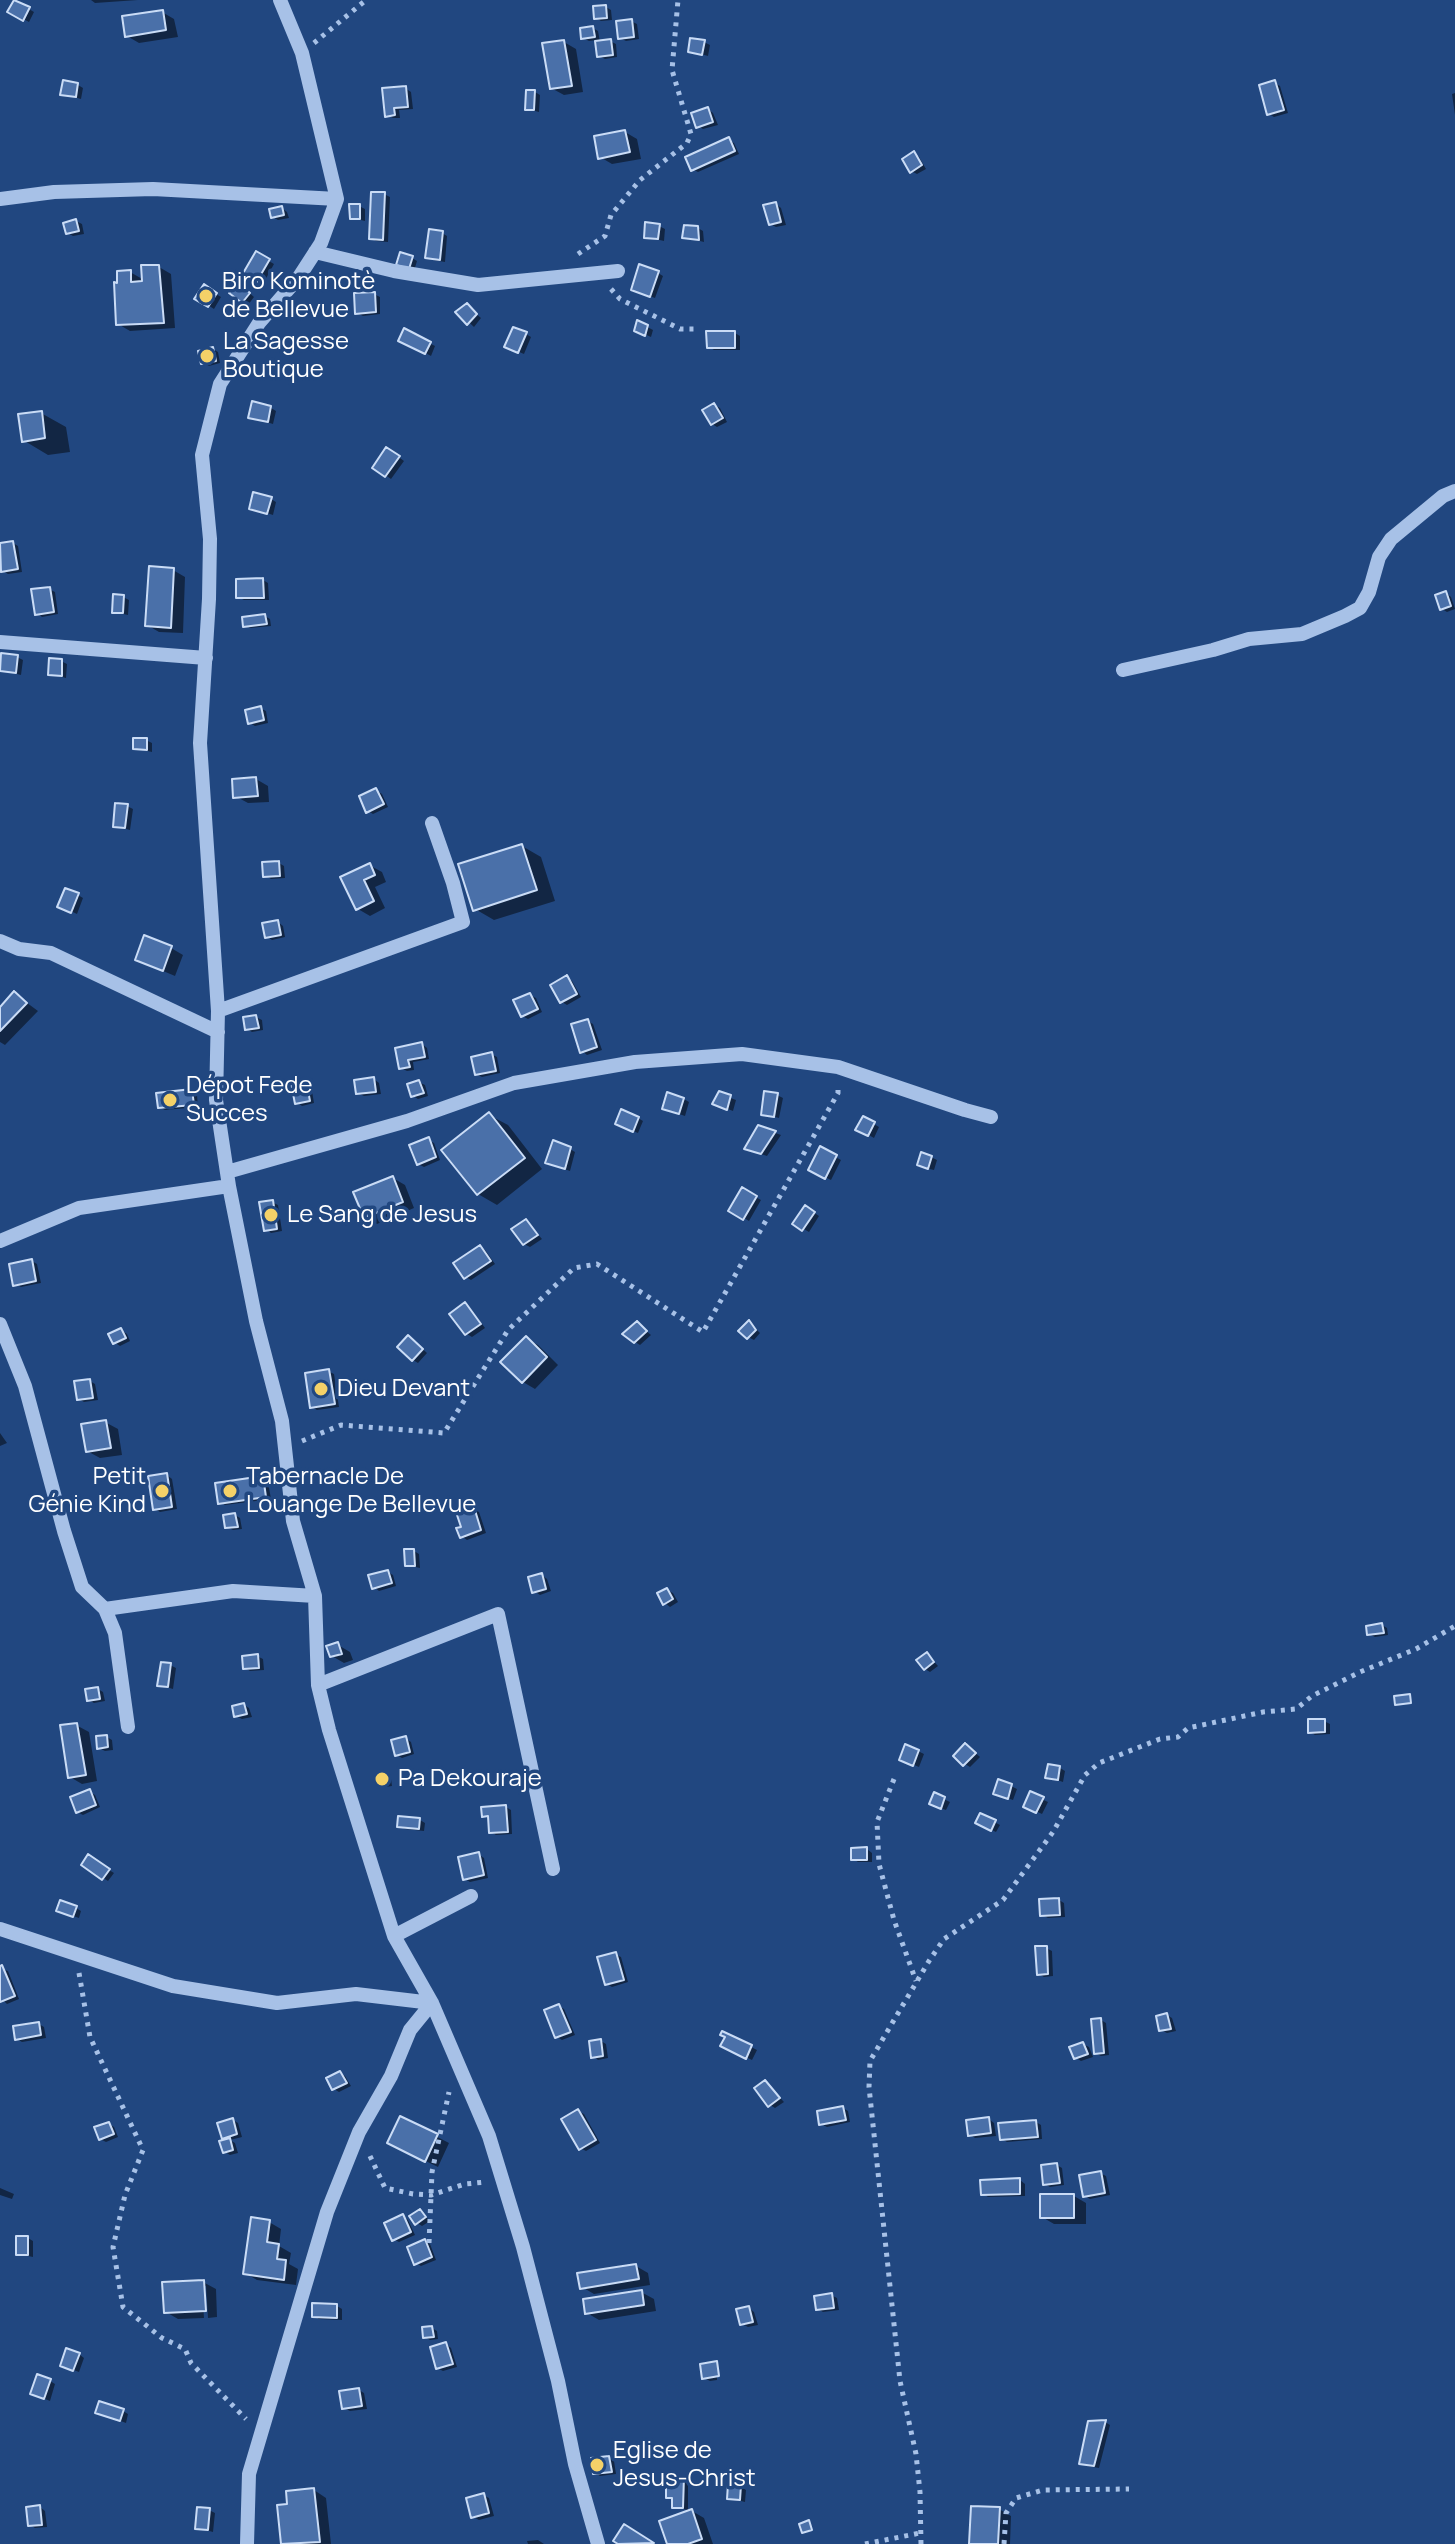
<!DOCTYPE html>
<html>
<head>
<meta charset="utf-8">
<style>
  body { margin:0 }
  canvas { display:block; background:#214780 }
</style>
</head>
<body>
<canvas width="1455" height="2544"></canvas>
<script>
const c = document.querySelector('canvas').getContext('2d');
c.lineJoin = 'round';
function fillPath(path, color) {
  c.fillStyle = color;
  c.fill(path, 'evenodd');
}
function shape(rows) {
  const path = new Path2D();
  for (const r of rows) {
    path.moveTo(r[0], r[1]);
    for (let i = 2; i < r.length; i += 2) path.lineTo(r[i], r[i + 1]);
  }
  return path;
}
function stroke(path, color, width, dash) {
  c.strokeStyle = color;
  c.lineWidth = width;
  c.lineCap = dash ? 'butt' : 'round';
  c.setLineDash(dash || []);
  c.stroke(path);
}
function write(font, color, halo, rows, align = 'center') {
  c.font = font + ' Manrope,sans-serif';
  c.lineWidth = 7;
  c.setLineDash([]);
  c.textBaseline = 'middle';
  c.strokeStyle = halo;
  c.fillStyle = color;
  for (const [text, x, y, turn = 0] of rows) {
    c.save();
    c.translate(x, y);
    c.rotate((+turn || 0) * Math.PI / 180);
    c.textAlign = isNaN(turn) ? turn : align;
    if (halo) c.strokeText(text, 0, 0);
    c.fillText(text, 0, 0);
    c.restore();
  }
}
fillPath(shape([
  [91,0,138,0,95,3],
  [15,1,34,12,29,22,10,12],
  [606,7,611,10,612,20,601,21,596,18],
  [162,12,174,19,178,37,139,43,127,36],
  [631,21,637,24,639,39,626,41,620,38],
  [593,28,598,31,600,42,610,41,616,44,617,57,605,59,599,56,597,40,589,41,583,38],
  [564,42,576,49,583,92,564,95,551,88],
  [704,42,710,45,708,56,690,51],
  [1275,83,1280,86,1288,113,1274,117,1269,114],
  [78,85,83,88,81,99,63,94],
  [405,88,411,92,413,109,399,110,400,118,393,118,387,115],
  [535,92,540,95,539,112,527,109],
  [1455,93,1455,115,1452,94],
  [708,109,713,113,718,125,703,129,698,126],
  [625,132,637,139,641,159,612,164,600,157],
  [729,140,734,143,739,154,698,172,692,169],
  [914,154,919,157,926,169,917,174,911,171],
  [384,194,390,197,388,242,376,241,371,238],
  [776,204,781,208,786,225,776,227,770,224],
  [359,206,365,209,365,221,352,218],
  [282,208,287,212,289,218,278,220,273,217],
  [76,221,82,224,84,234,73,236,68,233],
  [659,226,665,229,664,241,646,237],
  [698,228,703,231,704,242,684,237],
  [442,233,447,236,445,262,433,260,427,257],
  [257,254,274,264,263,284,245,274],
  [412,258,417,261,414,271,398,264],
  [159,267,171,274,175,328,130,331,118,324,130,272,144,280],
  [658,273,663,276,655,298,638,292],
  [204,287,221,297,214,309,197,298],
  [244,288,254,297,248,305,243,302],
  [374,294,380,297,380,314,363,316,357,313],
  [467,306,481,318,474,327,458,312],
  [638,322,653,330,651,337,642,333],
  [405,331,435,346,431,356,401,340],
  [735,333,740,336,740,350,714,350,709,347],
  [526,334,531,337,524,354,512,349],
  [213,349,218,352,220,363,209,366,203,363],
  [714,405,720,408,727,422,717,427,712,424],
  [271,408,276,411,273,424,250,417],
  [41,413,66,427,70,452,48,455,23,440],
  [392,452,404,461,391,479,374,467],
  [271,499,276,502,273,515,251,508],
  [13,543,18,546,22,572,8,574,3,571,0,545],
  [173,570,185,577,183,633,159,632,147,625],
  [263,580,268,583,269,600,244,600,238,597],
  [49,589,55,592,58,614,42,617,37,613],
  [1446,593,1451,597,1455,609,1447,612,1442,609],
  [123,597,129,600,128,615,114,612],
  [265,616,270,619,271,626,250,628,245,625],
  [17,657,23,660,21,675,1,670],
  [61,661,67,664,66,678,50,674],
  [260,708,266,711,268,723,255,726,250,723],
  [146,740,152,743,152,752,135,748],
  [256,779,268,786,269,802,248,803,235,796],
  [376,790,382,794,388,807,373,814,368,811],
  [127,806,133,809,130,830,115,826],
  [522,846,541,857,555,901,494,920,475,909],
  [279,863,284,866,285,878,271,879,265,875],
  [369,865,382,872,386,882,375,887,385,908,370,916,358,909,343,878],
  [78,895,83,898,77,914,62,907],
  [278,922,283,926,285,937,272,940,266,936],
  [171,948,183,955,175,976,137,960],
  [567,978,572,981,581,997,567,1005,562,1002],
  [15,994,38,1011,5,1045,0,1042,0,1009],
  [530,995,536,998,542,1012,528,1019,522,1016],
  [256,1017,262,1020,263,1030,252,1032,247,1029],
  [588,1021,593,1024,602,1050,587,1055,582,1051],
  [422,1044,427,1048,429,1059,413,1062,414,1070,407,1071,401,1068,398,1049],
  [491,1054,497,1057,500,1073,482,1077,476,1074],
  [374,1079,379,1083,381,1094,364,1096,358,1093],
  [305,1082,311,1085,314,1103,302,1106,297,1102],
  [419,1082,425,1085,428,1096,418,1099,413,1096],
  [192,1091,197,1095,198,1107,165,1110,159,1107],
  [720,1094,736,1100,733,1111,720,1106],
  [777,1095,783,1098,779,1118,763,1114],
  [684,1099,689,1102,685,1116,670,1111],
  [489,1115,508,1125,542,1169,497,1205,478,1194],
  [638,1118,643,1121,638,1133,623,1127],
  [864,1118,879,1127,874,1138,858,1129],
  [759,1127,781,1135,767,1156,752,1151],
  [428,1140,434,1143,440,1160,424,1167,418,1164],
  [570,1149,575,1152,570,1171,553,1165],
  [821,1149,841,1160,831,1180,810,1170],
  [931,1157,937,1160,934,1170,925,1168],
  [393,1178,405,1185,414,1208,377,1224,365,1217],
  [742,1190,761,1200,749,1221,731,1210],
  [272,1202,278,1205,282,1231,271,1233,266,1229],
  [806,1207,819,1216,809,1232,795,1224],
  [526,1221,542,1239,530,1247,524,1244],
  [480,1247,485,1250,495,1264,471,1280,466,1277],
  [32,1261,37,1264,41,1283,21,1287,15,1284],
  [465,1305,470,1308,485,1328,472,1337,467,1334],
  [749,1322,760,1333,754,1340,748,1337],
  [637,1323,651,1335,640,1345,635,1342],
  [121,1330,127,1334,130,1341,120,1346,114,1342],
  [526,1338,538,1345,558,1365,535,1389,523,1382],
  [414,1341,427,1353,418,1363,413,1360],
  [328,1371,334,1374,339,1407,317,1410,312,1407],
  [90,1381,95,1384,98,1400,84,1402,79,1399],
  [105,1422,118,1429,122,1455,100,1458,87,1451],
  [0,1433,7,1443,0,1446],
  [167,1475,172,1479,177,1509,160,1512,155,1509],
  [263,1478,268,1482,271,1499,225,1505,220,1502],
  [473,1509,479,1512,486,1533,467,1540,461,1536],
  [235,1515,240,1518,242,1529,233,1530,227,1527],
  [414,1551,419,1554,420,1568,407,1565],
  [388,1572,393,1575,396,1586,379,1591,374,1587],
  [542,1575,547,1579,551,1591,540,1595,534,1591],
  [667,1590,673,1593,678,1602,670,1607,665,1603],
  [1382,1625,1387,1628,1388,1635,1375,1637,1369,1634],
  [338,1645,350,1652,353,1660,344,1663,332,1656],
  [927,1654,938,1666,930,1672,925,1669],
  [257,1656,263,1659,264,1670,250,1671,245,1668],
  [170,1665,176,1668,173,1689,159,1685],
  [98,1689,103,1692,105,1701,94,1703,89,1700],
  [244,1705,249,1708,252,1717,242,1719,236,1716],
  [1324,1721,1330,1724,1330,1734,1315,1735,1310,1732],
  [76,1725,89,1732,97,1781,82,1784,70,1777],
  [107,1737,112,1740,113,1750,105,1751,99,1748],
  [405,1738,411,1742,414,1754,402,1758,397,1755],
  [971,1749,980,1757,970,1767,965,1764],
  [918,1751,924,1754,919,1767,907,1762],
  [1060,1768,1065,1771,1063,1782,1048,1777],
  [385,1776,391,1779,392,1786,385,1787,380,1784,378,1777],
  [1011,1786,1017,1789,1013,1800,1001,1796],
  [90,1792,95,1795,100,1807,83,1815,77,1812],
  [1031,1794,1048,1802,1042,1814,1025,1806],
  [935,1795,950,1802,946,1810,937,1807],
  [506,1807,511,1810,512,1834,496,1835,491,1832,490,1819,484,1815],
  [981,1815,1000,1825,996,1832,977,1823],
  [420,1820,425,1823,424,1831,405,1829,399,1826],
  [867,1849,872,1853,872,1862,858,1862,853,1859],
  [478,1854,484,1858,488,1878,470,1882,465,1879],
  [88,1857,114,1873,108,1881,83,1865],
  [1059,1900,1064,1903,1065,1917,1048,1918,1042,1915],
  [76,1908,81,1911,79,1918,64,1913],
  [1046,1948,1052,1951,1053,1976,1044,1977,1039,1974],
  [615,1954,621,1957,628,1982,612,1987,607,1984],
  [0,1968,8,1971,19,1999,7,2004,0,1997],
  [559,2006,564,2009,575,2035,562,2040,557,2037],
  [1167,2015,1172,2018,1176,2031,1167,2033,1161,2030],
  [1101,2020,1106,2023,1109,2055,1101,2056,1095,2053],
  [39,2024,44,2027,46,2038,22,2042,17,2039],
  [723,2033,757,2050,752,2060,723,2046,727,2037],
  [601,2041,606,2044,608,2058,598,2060,593,2056],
  [1083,2044,1089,2047,1093,2057,1081,2061,1076,2058],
  [340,2073,345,2076,351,2086,339,2092,334,2089],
  [765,2082,784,2102,775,2108,770,2105],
  [843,2108,848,2111,850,2122,827,2127,821,2124],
  [578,2111,584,2114,600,2143,586,2151,580,2148],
  [401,2118,449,2143,438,2167,401,2149],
  [989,2119,994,2123,996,2136,975,2138,969,2134],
  [233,2120,238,2123,242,2137,230,2140,235,2143,238,2153,230,2155,225,2152,229,2140,223,2138],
  [1036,2122,1041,2125,1042,2139,1007,2142,1002,2139],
  [109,2124,114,2127,118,2137,106,2142,100,2139],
  [1057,2165,1062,2168,1064,2185,1050,2187,1045,2184],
  [1100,2173,1106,2176,1110,2195,1090,2199,1085,2196],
  [1020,2180,1025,2184,1025,2196,988,2197,983,2194],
  [0,2188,14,2194,12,2199,0,2195],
  [1074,2196,1086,2203,1086,2224,1054,2224,1042,2217],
  [420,2211,430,2221,422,2226,417,2223],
  [403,2216,408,2220,415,2235,399,2242,393,2239],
  [269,2222,281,2229,279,2246,291,2253,289,2264,298,2269,296,2285,257,2280,245,2273],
  [28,2238,33,2241,33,2257,18,2254],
  [424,2241,430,2244,436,2260,421,2266,416,2263],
  [636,2266,648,2273,650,2285,594,2294,582,2287],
  [203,2282,216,2289,217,2317,208,2318,206,2286,202,2286,204,2318,178,2319,166,2312],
  [641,2292,654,2299,656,2311,599,2320,587,2313],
  [831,2295,837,2298,839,2310,823,2312,818,2309],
  [337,2306,342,2309,342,2320,319,2319,314,2316],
  [749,2308,754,2312,758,2325,748,2327,742,2324],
  [432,2328,437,2331,438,2339,430,2340,425,2337],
  [446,2344,451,2348,457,2367,443,2371,437,2368],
  [79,2354,84,2358,79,2372,68,2368],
  [717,2363,717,2380,710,2381,704,2378,702,2366],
  [50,2381,55,2384,50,2401,38,2396],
  [359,2390,364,2393,367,2409,350,2411,344,2408],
  [123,2411,128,2414,126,2423,97,2412],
  [1105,2422,1110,2425,1099,2468,1087,2466,1082,2463],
  [609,2458,614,2461,616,2474,600,2476,595,2473],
  [683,2478,688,2481,688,2510,674,2507,674,2500,668,2497],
  [741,2487,746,2490,745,2502,729,2498],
  [314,2490,326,2498,331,2544,283,2544,279,2507,289,2506],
  [483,2495,489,2498,494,2516,479,2520,473,2517],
  [40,2507,45,2511,47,2527,35,2528,30,2525],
  [999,2509,1011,2516,1010,2544,971,2544],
  [209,2510,215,2513,213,2532,198,2528],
  [692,2511,704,2518,713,2544,669,2544],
  [538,2540,544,2544,528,2544,527,2541]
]), '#0007');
const building = shape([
  [14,0,30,7,23,21,7,12,14,0],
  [606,5,607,18,594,19,593,6,606,5],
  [163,10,166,30,125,37,122,16,163,10],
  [632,19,634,37,618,39,616,21,632,19],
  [593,26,595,37,581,39,580,28,593,26],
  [690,38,705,40,702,55,688,52,690,38],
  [611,39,613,55,597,57,595,41,611,39],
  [564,40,572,86,550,89,542,43,564,40],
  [63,80,78,83,76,97,60,95,63,80],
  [1275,80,1284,110,1267,115,1259,85,1275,80],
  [406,86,408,107,394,108,395,115,385,117,382,88,406,86],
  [526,90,535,90,534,110,525,110,526,90],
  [708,107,713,122,696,128,691,113,708,107],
  [625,130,630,152,598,159,594,136,625,130],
  [729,137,735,151,691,171,685,157,729,137],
  [914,151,922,165,910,173,902,159,914,151],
  [371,192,385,192,383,240,369,239,371,192],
  [776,202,781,222,769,225,763,205,776,202],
  [349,204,360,204,360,219,350,219,349,204],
  [282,206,284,215,271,218,269,209,282,206],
  [76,219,79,231,66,234,63,223,76,219],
  [645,222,660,224,658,239,644,238,645,222],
  [684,225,698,226,699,240,682,238,684,225],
  [429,229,443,231,440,260,425,258,429,229],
  [256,251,270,259,256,283,242,275,256,251],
  [400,252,413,256,409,269,396,265,400,252],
  [639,264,659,271,650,297,631,290,639,264],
  [141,265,159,265,164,323,116,325,114,282,117,283,117,271,131,270,131,282,142,281,141,265],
  [238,282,250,293,242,303,229,293,238,282],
  [204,284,217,293,208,307,194,299,204,284],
  [375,292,376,312,355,314,354,293,375,292],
  [467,303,477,314,467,325,455,312,467,303],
  [637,320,648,325,645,336,634,331,637,320],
  [513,327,527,332,518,353,504,347,513,327],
  [404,328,431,342,425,354,398,341,404,328],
  [706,331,735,331,735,348,707,348,706,331],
  [213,347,216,361,201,364,198,351,213,347],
  [252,401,271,406,268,422,248,418,252,401],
  [714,403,723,418,711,425,702,410,714,403],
  [42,411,45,438,22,442,18,414,42,411],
  [386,447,400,456,385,477,372,468,386,447],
  [253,492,272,497,267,514,249,509,253,492],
  [13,541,18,569,1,572,0,543,13,541],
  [149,566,174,568,171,628,145,626,149,566],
  [263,578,264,598,236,598,236,579,263,578],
  [50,587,54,612,35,615,31,589,50,587],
  [1446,591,1451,606,1440,610,1435,595,1446,591],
  [113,594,124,595,123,613,112,613,113,594],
  [265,614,267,624,243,627,242,617,265,614],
  [1,653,18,655,16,673,0,671,1,653],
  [49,658,62,659,62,676,48,675,49,658],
  [261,706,264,720,248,724,245,710,261,706],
  [133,738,147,738,147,750,133,749,133,738],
  [256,777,258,796,233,798,232,779,256,777],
  [376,788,384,804,366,813,359,796,376,788],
  [115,803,128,804,125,828,113,827,115,803],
  [522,844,537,890,473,911,458,864,522,844],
  [279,861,280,876,263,877,262,862,279,861],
  [370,863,375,875,364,880,374,901,356,910,340,877,370,863],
  [65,888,79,893,71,913,57,907,65,888],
  [278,920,281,935,265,938,262,923,278,920],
  [144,935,172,946,163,971,135,960,144,935],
  [567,975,577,994,560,1003,550,985,567,975],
  [14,991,27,1003,0,1031,0,1007,14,991],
  [530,993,538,1009,521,1017,513,1000,530,993],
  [256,1015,259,1028,245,1030,243,1017,256,1015],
  [588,1019,597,1047,580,1053,571,1024,588,1019],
  [422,1042,425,1057,408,1060,410,1067,399,1069,395,1048,422,1042],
  [492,1052,496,1071,475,1075,471,1057,492,1052],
  [374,1077,376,1092,356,1094,354,1080,374,1077],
  [306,1080,310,1101,295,1104,291,1083,306,1080],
  [419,1080,424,1093,411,1097,407,1084,419,1080],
  [192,1089,194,1105,158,1108,156,1093,192,1089],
  [719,1091,731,1095,727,1110,712,1104,719,1091],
  [764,1091,778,1093,774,1117,761,1115,764,1091],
  [667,1092,684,1098,679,1114,662,1109,667,1092],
  [621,1109,639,1117,633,1132,615,1124,621,1109],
  [489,1112,525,1158,477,1195,441,1150,489,1112],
  [863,1116,875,1122,868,1136,855,1130,863,1116],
  [758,1125,776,1131,761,1154,744,1149,758,1125],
  [429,1137,436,1157,417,1165,409,1145,429,1137],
  [553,1140,571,1147,565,1169,545,1163,553,1140],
  [820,1146,837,1155,825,1179,808,1170,820,1146],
  [921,1152,932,1156,928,1169,917,1165,921,1152],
  [393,1176,403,1202,364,1218,353,1192,393,1176],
  [742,1187,757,1196,743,1220,728,1211,742,1187],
  [273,1200,277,1229,264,1231,259,1202,273,1200],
  [805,1205,815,1212,802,1231,792,1224,805,1205],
  [526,1219,538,1235,523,1245,511,1229,526,1219],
  [480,1245,491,1261,464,1279,453,1263,480,1245],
  [32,1259,36,1281,13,1286,9,1264,32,1259],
  [465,1302,481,1324,465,1335,449,1314,465,1302],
  [749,1320,756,1330,747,1339,738,1331,749,1320],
  [637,1321,647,1331,634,1343,622,1334,637,1321],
  [121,1328,126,1338,113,1344,108,1334,121,1328],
  [408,1335,423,1349,412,1361,397,1347,408,1335],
  [526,1336,547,1357,522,1383,500,1362,526,1336],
  [329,1369,335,1404,310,1408,305,1373,329,1369],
  [90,1379,93,1398,77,1400,74,1381,90,1379],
  [106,1420,111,1448,86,1452,81,1424,106,1420],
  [167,1473,172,1507,153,1510,148,1476,167,1473],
  [263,1476,266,1497,218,1504,215,1483,263,1476],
  [474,1507,481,1530,460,1538,456,1528,461,1527,456,1512,474,1507],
  [235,1513,238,1527,225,1528,223,1515,235,1513],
  [404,1549,414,1549,415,1566,405,1566,404,1549],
  [388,1570,392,1583,372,1589,368,1575,388,1570],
  [542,1573,546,1589,532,1593,528,1577,542,1573],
  [667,1588,673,1599,663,1605,657,1593,667,1588],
  [1382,1623,1384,1633,1367,1635,1366,1626,1382,1623],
  [338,1642,342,1654,330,1657,326,1646,338,1642],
  [927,1652,934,1662,924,1670,916,1660,927,1652],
  [258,1654,259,1668,243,1669,242,1656,258,1654],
  [161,1662,171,1663,168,1687,157,1686,161,1662],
  [98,1687,100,1699,87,1701,85,1689,98,1687],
  [1410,1694,1411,1703,1395,1705,1394,1696,1410,1694],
  [244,1703,247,1714,234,1717,232,1706,244,1703],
  [1308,1719,1325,1719,1325,1732,1308,1733,1308,1719],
  [77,1723,86,1775,68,1778,60,1725,77,1723],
  [107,1735,108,1747,97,1749,96,1736,107,1735],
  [406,1736,410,1752,395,1756,391,1740,406,1736],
  [965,1743,976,1753,963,1766,953,1756,965,1743],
  [905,1744,919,1750,913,1766,899,1760,905,1744],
  [1048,1764,1060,1766,1058,1780,1045,1778,1048,1764],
  [998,1779,1012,1784,1008,1799,993,1794,998,1779],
  [90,1789,96,1805,76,1813,70,1797,90,1789],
  [1030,1791,1044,1797,1036,1813,1023,1807,1030,1791],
  [934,1792,945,1797,941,1809,929,1804,934,1792],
  [506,1805,508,1832,489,1833,488,1816,482,1817,481,1807,506,1805],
  [980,1813,996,1820,991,1831,975,1823,980,1813],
  [398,1816,420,1818,419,1829,397,1827,398,1816],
  [867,1847,867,1860,851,1860,851,1848,867,1847],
  [479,1852,484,1875,463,1880,458,1857,479,1852],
  [88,1854,110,1869,102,1880,81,1865,88,1854],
  [1059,1898,1060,1915,1040,1916,1039,1899,1059,1898],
  [60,1900,77,1906,73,1917,56,1911,60,1900],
  [1035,1946,1047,1946,1048,1974,1037,1975,1035,1946],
  [616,1952,624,1980,605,1985,597,1957,616,1952],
  [2,1965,15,1996,0,2002,0,1966,2,1965],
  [559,2004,571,2032,555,2038,544,2010,559,2004],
  [1167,2013,1171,2029,1159,2031,1156,2016,1167,2013],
  [1101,2018,1104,2053,1094,2054,1091,2019,1101,2018],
  [39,2022,41,2035,15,2040,13,2026,39,2022],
  [722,2031,752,2045,746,2059,720,2046,725,2037,720,2035,722,2031],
  [601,2039,603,2056,591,2058,589,2041,601,2039],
  [1083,2042,1088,2054,1074,2059,1069,2047,1083,2042],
  [340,2071,347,2083,332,2090,326,2078,340,2071],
  [765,2080,780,2098,768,2107,754,2088,765,2080],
  [843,2106,846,2120,819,2125,817,2111,843,2106],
  [578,2109,596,2140,579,2150,561,2119,578,2109],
  [400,2116,438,2134,425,2162,387,2143,400,2116],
  [989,2117,991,2133,968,2136,966,2120,989,2117],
  [233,2118,237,2134,222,2139,217,2123,233,2118],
  [1036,2120,1038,2137,1000,2140,998,2123,1036,2120],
  [109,2122,114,2134,99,2140,94,2127,109,2122],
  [230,2138,233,2150,223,2153,219,2141,230,2138],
  [1057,2163,1060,2183,1043,2185,1041,2165,1057,2163],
  [1101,2171,1105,2193,1083,2197,1079,2175,1101,2171],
  [1020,2178,1020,2194,981,2195,980,2180,1020,2178],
  [1040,2194,1074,2194,1074,2218,1040,2218,1040,2194],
  [420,2209,426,2217,415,2225,409,2216,420,2209],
  [403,2214,411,2232,392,2241,384,2223,403,2214],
  [251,2217,270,2220,267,2242,279,2244,277,2259,286,2260,284,2280,243,2274,251,2217],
  [16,2236,28,2236,28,2255,16,2255,16,2236],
  [425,2239,432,2257,414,2265,407,2247,425,2239],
  [636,2264,639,2279,580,2289,577,2273,636,2264],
  [204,2280,206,2311,164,2313,162,2282,204,2280],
  [642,2290,644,2305,585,2314,583,2299,642,2290],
  [832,2293,834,2308,816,2310,814,2296,832,2293],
  [312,2303,337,2304,337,2318,312,2317,312,2303],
  [749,2306,753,2322,740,2325,736,2309,749,2306],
  [432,2326,434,2337,423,2338,422,2327,432,2326],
  [446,2342,453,2364,436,2369,430,2347,446,2342],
  [66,2348,80,2353,73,2371,60,2366,66,2348],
  [717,2361,719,2376,702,2379,700,2364,717,2361],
  [37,2374,51,2379,44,2399,30,2394,37,2374],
  [359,2388,362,2406,342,2409,339,2391,359,2388],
  [99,2401,124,2409,120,2421,95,2413,99,2401],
  [1106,2420,1094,2466,1079,2464,1088,2421,1106,2420],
  [609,2456,612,2472,593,2474,591,2458,609,2456],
  [666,2476,684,2476,683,2508,672,2508,672,2498,666,2498,666,2476],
  [728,2484,741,2485,740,2500,727,2499,728,2484],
  [314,2488,320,2542,281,2544,277,2505,287,2504,286,2491,314,2488],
  [484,2493,489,2513,471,2518,466,2498,484,2493],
  [40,2505,42,2525,28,2526,26,2507,40,2505],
  [971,2506,1000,2507,998,2544,969,2544,971,2506],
  [197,2507,210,2508,208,2530,195,2529,197,2507],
  [692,2509,702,2539,688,2544,667,2544,659,2521,692,2509],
  [809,2520,812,2530,802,2533,799,2524,809,2520],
  [624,2524,654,2543,618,2544,613,2541,624,2524]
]);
fillPath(building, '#4a70a9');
stroke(building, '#cadcf6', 2);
stroke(shape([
  [314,43,366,0],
  [578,254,605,236,611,215,640,180,687,143,691,134,672,70,678,0],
  [611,289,620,299,680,329,697,329],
  [302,1441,341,1425,444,1433,508,1330,574,1268,597,1264,703,1332,838,1093,838,1084],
  [894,1779,877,1822,879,1864,894,1920,916,1981],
  [79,1973,90,2037,143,2150,125,2195,113,2247,123,2307,162,2338,185,2349,191,2363,246,2419],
  [370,2156,385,2188,413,2194,431,2195,465,2184,486,2182],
  [429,2243,432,2172,449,2092],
  [865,2544,920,2533],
  [921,2544,920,2492,916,2454,900,2381,869,2087,870,2061,894,2020,929,1961,944,1939,1003,1900,1053,1832,1085,1775,1099,1763,1160,1739,1178,1737,1188,1728,1263,1712,1296,1709,1312,1696,1360,1672,1416,1649,1455,1626],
  [1004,2544,1006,2513,1016,2498,1043,2490,1129,2489]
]), '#a7c1e7', 5, [4, 6]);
stroke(shape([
  [280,0,302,53,337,199,321,243,299,277,259,323,220,384,202,455,210,539,209,599,200,743,218,1011,216,1100,229,1186,256,1321,282,1421,293,1521,315,1596,318,1685,329,1730,394,1936,432,2003,489,2136,523,2247,558,2381,575,2464,598,2544],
  [0,199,54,192,153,189,337,199],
  [315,252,394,271,478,285,618,271],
  [0,642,206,658],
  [1123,670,1213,650,1249,639,1302,634,1345,616,1360,608,1369,592,1379,557,1391,539,1443,496,1455,491],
  [0,941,19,949,51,953,218,1032],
  [218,1011,463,922,453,883,432,823],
  [227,1172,407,1121,514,1083,635,1062,742,1054,838,1067,965,1110,991,1117],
  [0,1241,79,1208,229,1186],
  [0,1324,25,1386,64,1531,82,1587,105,1609,233,1591,315,1596],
  [105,1609,115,1633,128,1727],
  [318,1685,498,1614,553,1869],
  [0,1929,173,1986,277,2003,356,1994,432,2003],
  [394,1936,471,1896],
  [247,2544,249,2474,327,2212,359,2132,391,2076,410,2030,432,2003]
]), '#a7c1e7', 14);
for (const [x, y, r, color] of [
  [206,296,8,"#f4d168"],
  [207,356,8,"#f4d168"],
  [170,1100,8,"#f4d168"],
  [271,1215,8,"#f4d168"],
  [321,1389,8,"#f4d168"],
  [162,1491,8,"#f4d168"],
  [230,1491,8,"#f4d168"],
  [382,1779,8,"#f4d168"],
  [597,2465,8,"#f4d168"]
]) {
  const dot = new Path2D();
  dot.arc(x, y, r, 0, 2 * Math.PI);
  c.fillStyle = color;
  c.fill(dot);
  stroke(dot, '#214780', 3);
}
write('24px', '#fff', '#214780', [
  ["Biro Kominotè",222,282],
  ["de Bellevue",222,310],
  ["La Sagesse",223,342],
  ["Boutique",223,370],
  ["Dépot Fede",186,1086],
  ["Succes",186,1114],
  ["Le Sang de Jesus",287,1215],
  ["Dieu Devant",337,1389],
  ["Petit",146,1477,"right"],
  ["Génie Kind",146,1505,"right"],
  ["Tabernacle De",246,1477],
  ["Louange De Bellevue",246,1505],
  ["Pa Dekouraje",398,1779],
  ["Eglise de",613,2451],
  ["Jesus-Christ",613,2479]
], 'left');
</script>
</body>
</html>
